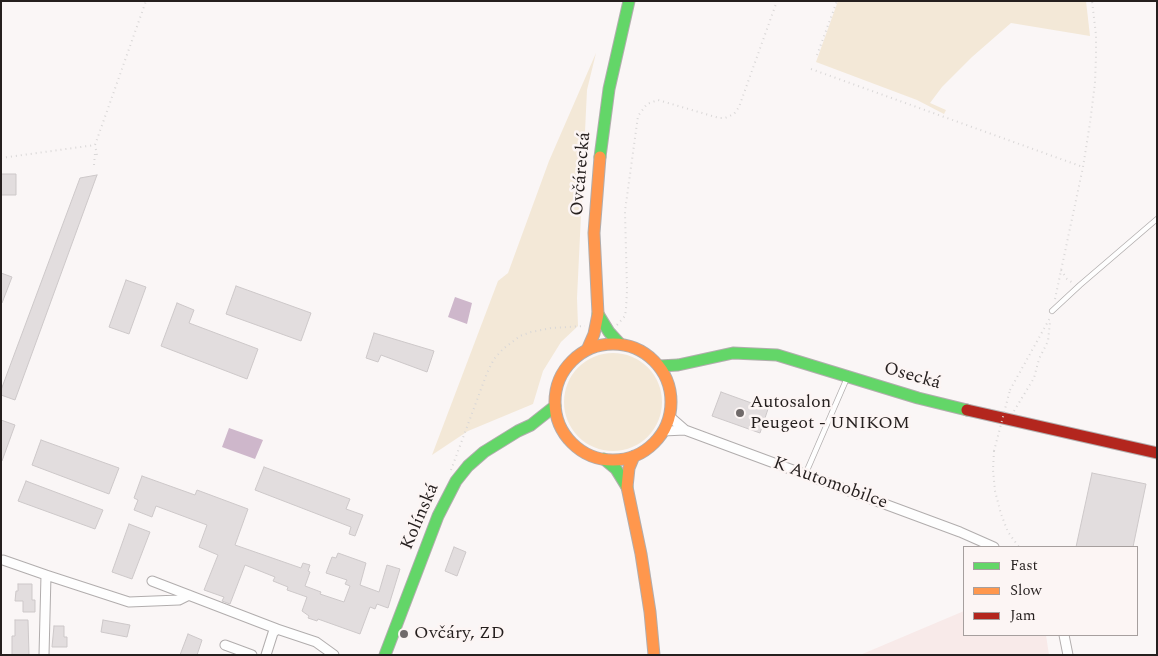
<!DOCTYPE html>
<html>
<head>
<meta charset="utf-8">
<style>
  body { margin:0 }
  #map { position:relative; width:1158px; height:656px; overflow:hidden; background:#faf6f6; font-family:Spectral,serif }
  canvas { display:block }
  .frame { position:absolute; inset:0; border:2px solid #251f1e; pointer-events:none }
  .legend { position:absolute; left:963px; top:546px; width:175px; height:90px; box-sizing:border-box; background:#fcf5f4; border:1px solid #a69f9e; margin:0; padding:6px 9px; list-style:none; font-size:15px; color:#251f1e }
  .legend li { display:flex; align-items:center; gap:10px; height:25px }
  .legend b { width:25px; border:1px solid #a69f9e }
</style>
</head>
<body>
<div id="map">
<canvas width="1158" height="656"></canvas>
<div class="frame"></div>
<ul class="legend">
<li><b style="height:6px;background:#63d668"></b>Fast</li>
<li><b style="height:6px;background:#ff974d"></b>Slow</li>
<li><b style="height:6px;background:#b3261e"></b>Jam</li>
</ul>
</div>
<script>
const c = document.querySelector('canvas').getContext('2d');
c.lineJoin = 'round';
function fillPath(path, color) {
  c.fillStyle = color;
  c.fill(path, 'evenodd');
}
function shape(rows) {
  const path = new Path2D();
  for (const r of rows) {
    if (r.length === 3) {
      path.moveTo(r[0] + r[2], r[1]);
      path.arc(r[0], r[1], r[2], 0, 2 * Math.PI);
      continue;
    }
    path.moveTo(r[0], r[1]);
    for (let i = 2; i < r.length; i += 2) path.lineTo(r[i], r[i + 1]);
  }
  return path;
}
function stroke(path, color, width, dash) {
  c.strokeStyle = color;
  c.lineWidth = width;
  c.lineCap = dash ? 'butt' : 'round';
  c.setLineDash(dash || []);
  c.stroke(path);
}
function write(font, color, halo, rows, align = 'center') {
  c.font = font + ' Spectral,serif';
  c.lineWidth = 5;
  c.setLineDash([]);
  c.textBaseline = 'middle';
  c.strokeStyle = halo;
  c.fillStyle = color;
  for (const [text, x, y, turn = 0] of rows) {
    c.save();
    c.translate(x, y);
    c.rotate((+turn || 0) * Math.PI / 180);
    c.textAlign = isNaN(turn) ? turn : align;
    if (halo) c.strokeText(text, 0, 0);
    c.fillText(text, 0, 0);
    c.restore();
  }
}
fillPath(shape([
  [964,611,964,635,1046,635,1049,655,860,655]
]), '#f8eae9');
fillPath(shape([
  [838,1,1086,1,1090,36,1011,23,972,57,942,87,930,103,946,110,944,114,917,100,816,62],
  [596,53,587,90,577,298,578,326,561,342,543,371,533,404,468,431,432,455,498,281,508,273,549,161],
  [613,402,49]
]), '#f3e8d7');
fillPath(shape([
  [455,297,472,303,467,324,448,317],
  [229,428,263,440,255,459,222,447]
]), '#ceb7cb');
const building = shape([
  [1,174,16,174,16,195,1,195,1,174],
  [97,175,15,400,1,395,1,390,80,178,97,175],
  [1,273,12,277,2,303,1,303,1,273],
  [126,280,146,287,129,334,109,327,126,280],
  [236,286,311,313,301,341,226,314,236,286],
  [177,303,194,310,189,323,258,349,247,379,161,346,177,303],
  [374,333,434,351,427,372,381,355,378,362,366,358,374,333],
  [721,392,768,409,760,433,712,416,721,392],
  [1,420,15,425,2,461,1,461,1,420],
  [41,440,119,468,109,494,32,465,41,440],
  [264,467,350,499,346,509,363,515,355,536,349,534,351,527,255,490,264,467],
  [1092,473,1146,484,1133,547,1076,547,1092,473],
  [142,476,195,495,197,490,248,509,235,545,301,568,303,563,310,565,308,571,310,572,305,586,321,592,320,594,344,602,350,586,345,584,347,580,326,573,332,557,336,558,338,553,366,563,360,585,379,592,387,565,400,569,388,608,377,604,375,609,370,607,360,634,318,619,317,621,308,618,309,616,302,611,307,597,287,590,288,587,273,581,275,577,245,565,230,604,222,601,224,597,204,590,218,555,199,547,207,525,156,506,152,517,134,510,138,500,134,498,142,476],
  [26,481,103,510,95,529,18,501,26,481],
  [129,524,150,532,132,579,112,572,129,524],
  [454,547,466,552,457,576,445,571,454,547],
  [18,584,32,584,32,600,35,600,35,612,23,612,23,601,15,601,16,591,18,591,18,584],
  [15,620,28,620,29,655,12,655,12,636,15,636,15,620],
  [103,620,130,625,127,637,101,632,103,620],
  [54,626,64,626,64,637,67,637,67,647,52,647,54,626],
  [188,634,202,640,197,655,180,655,188,634]
]);
fillPath(building, '#e2ddde');
stroke(building, '#cdc8c9', 1);
const lane = shape([
  [1052,311,1080,285,1157,219],
  [805,475,847,378]
]);
const street = shape([
  [669,416,685,430,960,532,994,547],
  [663,431,685,430],
  [3,560,46,575,44,655],
  [46,575,129,602,179,600,189,595],
  [152,581,277,629],
  [1064,635,1068,655],
  [225,645,252,655],
  [266,655,273,633,277,629,316,642,334,655]
]);
const fast = shape([
  [600,157,609,89,629,1],
  [598,314,609,332,620,344],
  [659,366,678,365,733,353,777,355,918,398,967,410],
  [604,459,616,469,627,487],
  [385,655,438,516,456,481,468,466,484,452,518,431,531,425,555,406]
]);
const slow = shape([
  [613,402,58],
  [587,350,594,334,598,314,594,233,600,157],
  [634,456,629,468,627,487,641,554,650,612,654,655]
]);
const jam = shape([
  [967,410,1157,453]
]);
stroke(lane, '#b1adad', 6);
stroke(street, '#b1adad', 11);
stroke(fast, '#b1adad', 13);
stroke(slow, '#b1adad', 13);
stroke(jam, '#b1adad', 13);
stroke(shape([
  [817,55,837,1],
  [811,69,1083,167],
  [1,158,95,145,146,1],
  [94,165,95,153,97,155,95,145],
  [1061,270,1067,279,1073,283],
  [1055,299,1083,167,1090,123,1095,83,1096,56,1096,35,1092,1],
  [617,325,625,316,626,309,627,290,625,211,638,116,647,104,658,100,719,118,725,118,734,114,739,107,777,1],
  [1010,390,1051,316],
  [1014,411,1034,378,1039,359,1048,341,1050,322],
  [994,451,993,470,995,491,1001,514,1008,532,1019,547],
  [451,470,487,373,494,359,503,349,520,336,531,332,551,328,585,326]
]), '#d9d7d7', 2, [1, 4]);
stroke(lane, '#fefefe', 4.5);
stroke(street, '#fefefe', 9);
stroke(fast, '#63d668', 11);
stroke(slow, '#ff974d', 11);
stroke(jam, '#b3261e', 11);
stroke(shape([
  [994,451,1010,390]
]), '#d9d7d7', 2, [1, 4]);
for (const [x, y, r, color] of [
  [740,413,5,"#706a6a"],
  [404,634,5,"#706a6a"]
]) {
  const dot = new Path2D();
  dot.arc(x, y, r, 0, 2 * Math.PI);
  c.fillStyle = color;
  c.fill(dot);
  stroke(dot, '#fcf5f4', 2);
}
write('18px', '#251f1e', '#fcf5f4', [
  ["Ovčárecká",582,174,-85],
  ["Osecká",912,377,16],
  ["K Automobilce",830,484,20],
  ["Kolínská",421,517,-67]
]);
write('18px', '#251f1e', '#fcf5f4', [
  ["Autosalon",750,403],
  ["Peugeot - UNIKOM",750,424],
  ["Ovčáry, ZD",414,634]
], 'left');
</script>
</body>
</html>
